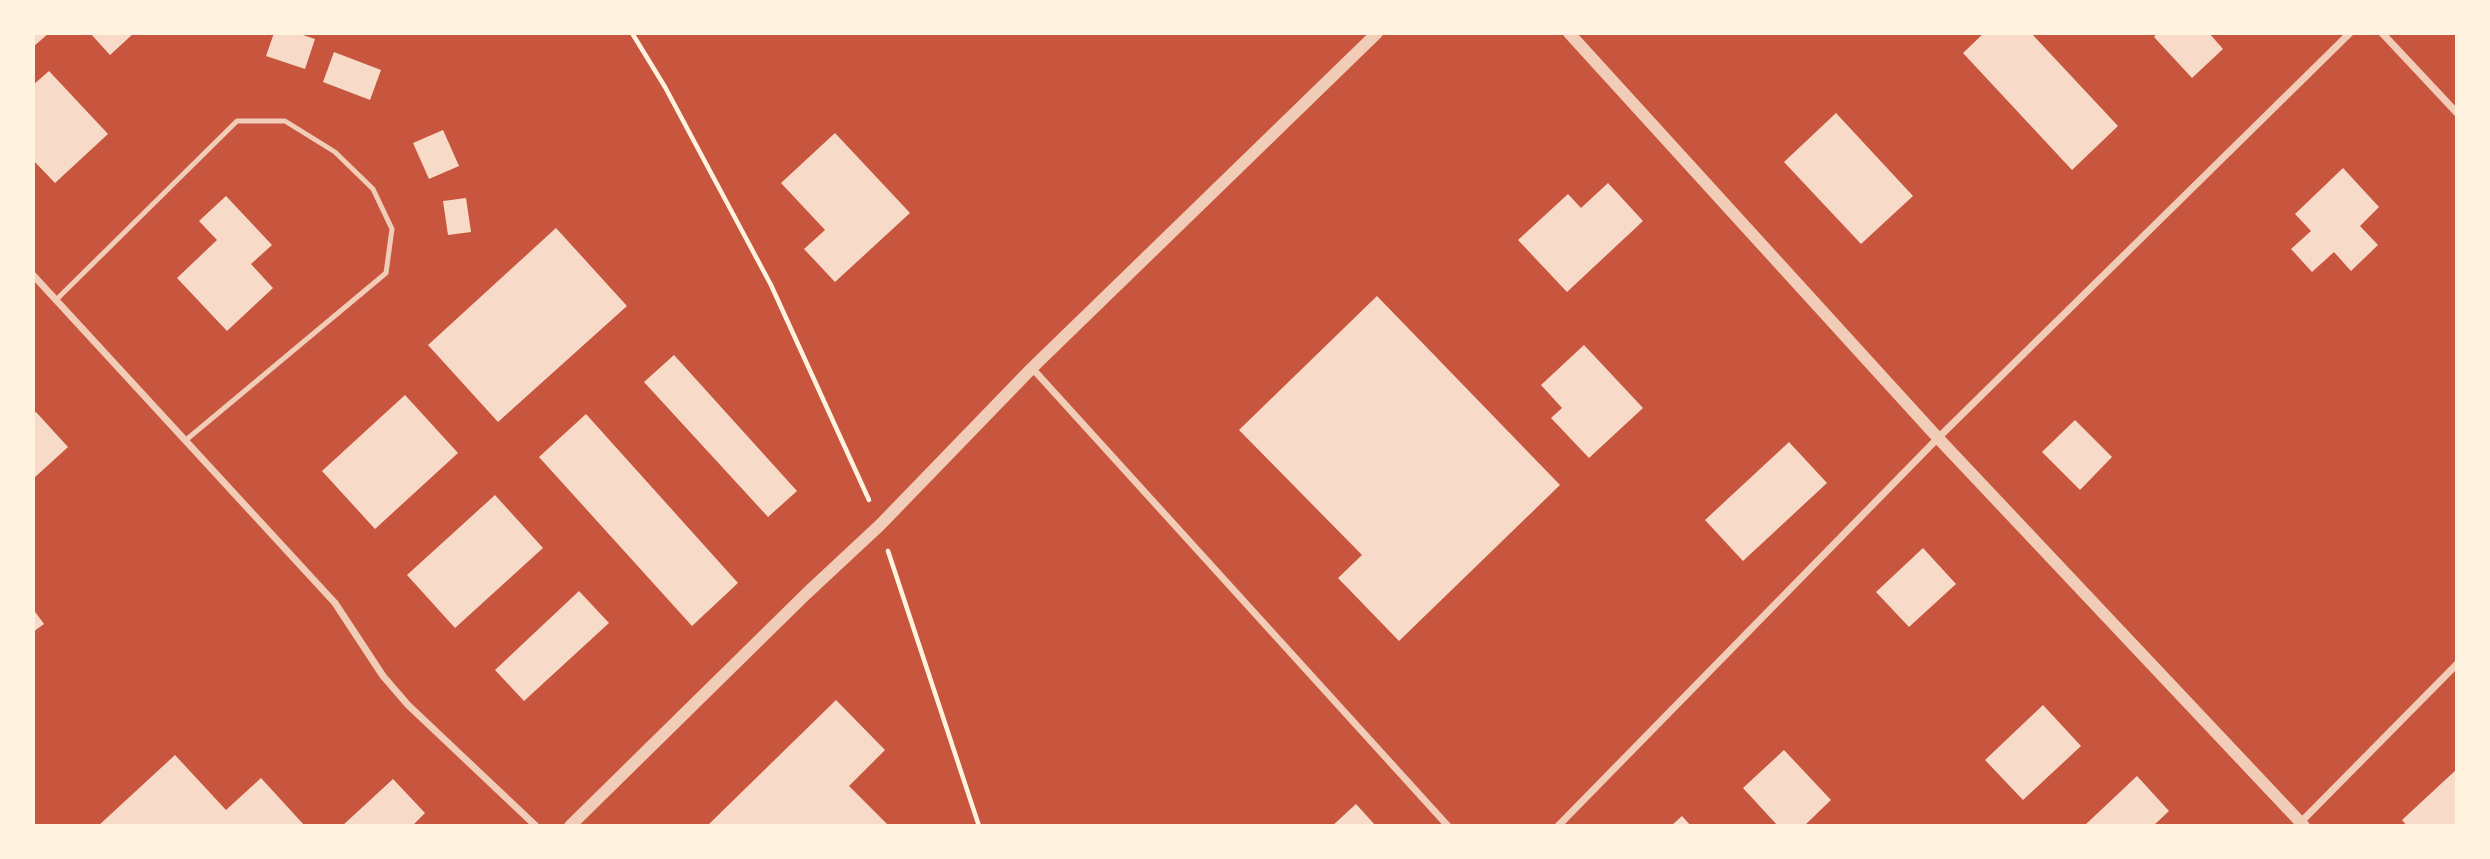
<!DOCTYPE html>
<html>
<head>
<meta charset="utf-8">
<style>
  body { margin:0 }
  #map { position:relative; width:2490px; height:859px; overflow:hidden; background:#c8553d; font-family:"Noto Serif",serif }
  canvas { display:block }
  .frame { position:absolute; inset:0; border:35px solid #fff3e0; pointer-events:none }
</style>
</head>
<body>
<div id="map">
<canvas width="2490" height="859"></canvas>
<div class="frame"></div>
</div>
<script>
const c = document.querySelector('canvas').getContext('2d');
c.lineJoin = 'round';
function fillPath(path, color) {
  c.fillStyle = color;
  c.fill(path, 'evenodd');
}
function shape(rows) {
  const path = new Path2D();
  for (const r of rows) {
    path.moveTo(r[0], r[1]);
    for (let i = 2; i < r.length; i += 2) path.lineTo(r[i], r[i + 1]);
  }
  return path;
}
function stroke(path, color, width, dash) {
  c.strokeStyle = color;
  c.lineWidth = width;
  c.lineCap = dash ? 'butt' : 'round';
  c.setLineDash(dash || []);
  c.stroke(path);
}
fillPath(shape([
  [33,33,49,33,33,47],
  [90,33,134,33,110,55],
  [274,33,297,33,315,39,305,69,266,56],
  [1984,33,2031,33,2118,126,2072,170,1963,53],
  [2157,33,2209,33,2223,49,2192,78,2154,37],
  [334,52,381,70,370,100,323,82],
  [49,71,108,134,55,183,33,160,33,85],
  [1836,113,1913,196,1861,244,1784,162],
  [443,130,459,166,429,179,413,143],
  [835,133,910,213,835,282,804,249,825,230,781,183],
  [2343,168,2379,207,2360,226,2378,245,2351,271,2334,252,2312,272,2291,249,2311,231,2295,214],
  [1608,183,1643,221,1567,292,1518,240,1568,194,1581,208],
  [226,196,272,245,251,264,273,288,227,331,177,278,217,240,199,221],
  [466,198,471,232,448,235,443,201],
  [556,228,627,306,498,422,428,345],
  [1377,296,1560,485,1399,641,1338,578,1362,555,1239,430],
  [1584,345,1643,408,1589,458,1551,418,1562,408,1541,385],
  [674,355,797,491,768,517,644,382],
  [405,395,458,453,375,529,322,471],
  [36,412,68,447,33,479,33,414],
  [586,414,738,583,692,626,539,457],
  [2075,420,2112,457,2080,490,2042,452],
  [1789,442,1827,483,1743,561,1705,520],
  [495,495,543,548,455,628,407,575],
  [1923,548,1956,584,1909,627,1876,592],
  [579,591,609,623,524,701,495,670],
  [33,609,44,624,33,632],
  [836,700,885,750,849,786,889,826,707,826],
  [2043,705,2081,746,2023,800,1985,760],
  [1784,750,1831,800,1804,826,1778,826,1743,788],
  [175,755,226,810,261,778,305,826,98,826],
  [2457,769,2457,826,2407,826,2402,820],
  [2137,776,2169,811,2153,826,2084,826],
  [393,779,425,813,412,826,342,826],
  [1356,804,1376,826,1332,826],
  [1682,816,1691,826,1671,826]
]), '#f7dbc8');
stroke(shape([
  [632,33,665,87,771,285,869,500],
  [888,551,979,826]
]), '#fff3e0', 4.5);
stroke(shape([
  [56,300,237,121,285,121,335,152,373,189,392,229,386,273,186,440]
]), '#f1ccb7', 5);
stroke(shape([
  [2382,33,2457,113],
  [33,275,335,603,383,676,408,705,536,826],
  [1032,368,1448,826],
  [2298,825,2457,664],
  [1558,826,1938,438,2350,33]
]), '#f1ccb7', 7);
stroke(shape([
  [1569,33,1938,438,2304,826],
  [570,826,806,594,880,525,1032,368,1377,33]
]), '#f1ccb7', 12);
</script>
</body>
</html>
